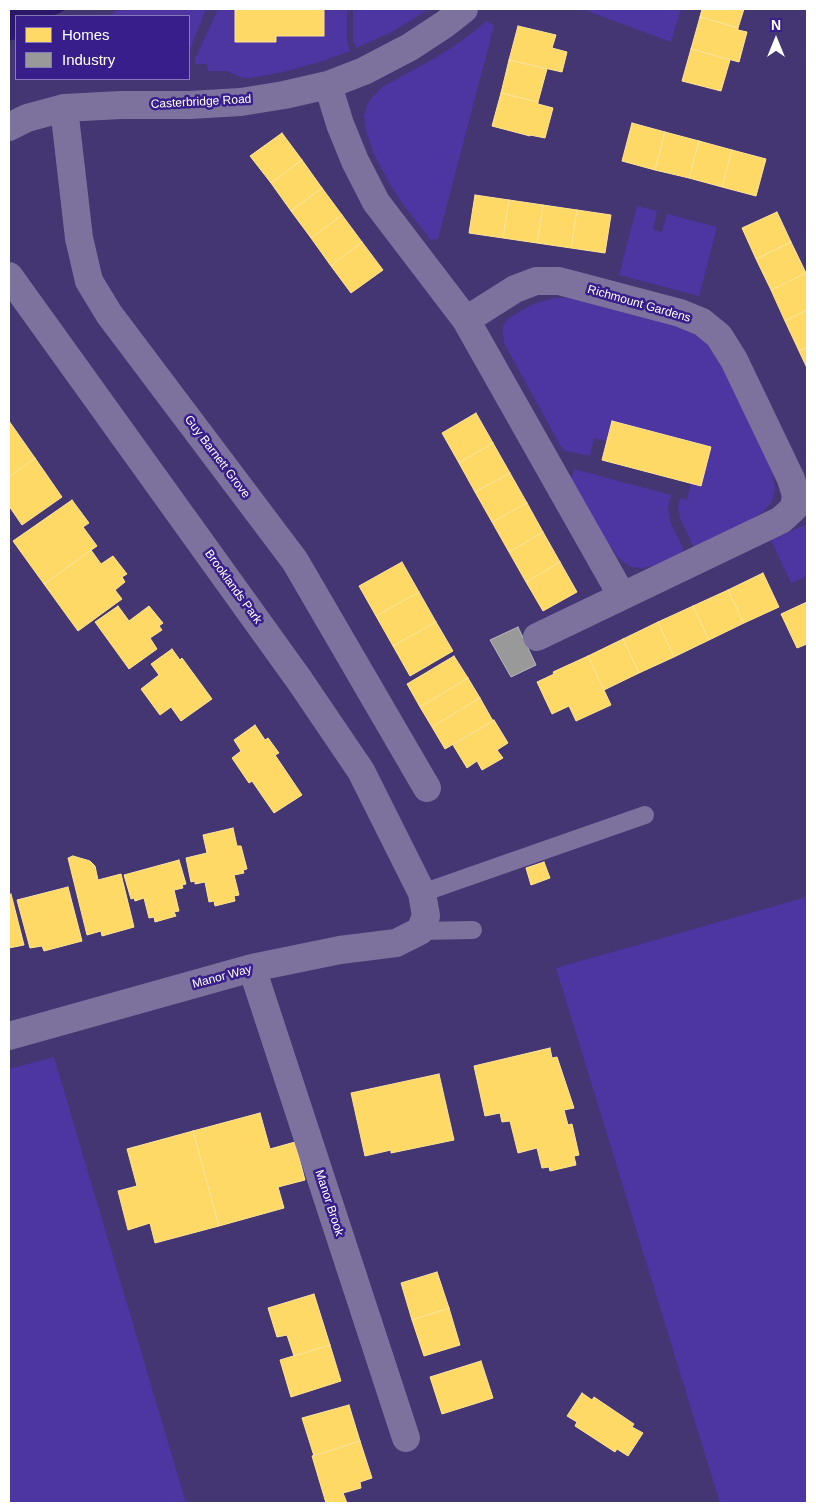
<!DOCTYPE html>
<html>
<head>
<meta charset="utf-8">
<style>
  body { margin:0 }
  #map { position:relative; width:816px; height:1512px; overflow:hidden; background:#443672; font-family:Arial,sans-serif }
  canvas { display:block }
  .frame { position:absolute; inset:0; border:10px solid #fff; pointer-events:none }
  .legend { position:absolute; left:15px; top:15px; width:175px; height:65px; box-sizing:border-box; background:#371e8a; border:1px solid #8778b9; margin:0; padding:6px 9px; list-style:none; font-size:15px; color:#fff }
  .legend li { display:flex; align-items:center; gap:10px; height:25px }
  .legend b { width:25px; border:1px solid #8778b9 }
  .north { position:absolute; left:751px; top:15px; width:50px; height:50px; -webkit-text-stroke:4px #371e8a; paint-order:stroke; rotate:0deg; font-size:14px; font-weight:700; line-height:20px; text-align:center; color:#fff }
  .north::after { content:''; display:block; margin:auto; width:18px; height:22px; background:#fff; clip-path:polygon(50% 0,100% 100%,50% 72%,0 100%) }
</style>
</head>
<body>
<div id="map">
<canvas width="816" height="1512"></canvas>
<div class="frame"></div>
<ul class="legend">
<li><b style="height:14px;background:#ffd966"></b>Homes</li>
<li><b style="height:14px;background:#999"></b>Industry</li>
</ul>
<div class="north">N</div>
</div>
<script>
const c = document.querySelector('canvas').getContext('2d');
c.lineJoin = 'round';
function fillPath(path, color) {
  c.fillStyle = color;
  c.fill(path, 'evenodd');
}
function shape(rows) {
  const path = new Path2D();
  for (const r of rows) {
    path.moveTo(r[0], r[1]);
    for (let i = 2; i < r.length; i += 2) path.lineTo(r[i], r[i + 1]);
  }
  return path;
}
function stroke(path, color, width, dash) {
  c.strokeStyle = color;
  c.lineWidth = width;
  c.lineCap = dash ? 'butt' : 'round';
  c.setLineDash(dash || []);
  c.stroke(path);
}
function write(font, color, halo, rows, align = 'center') {
  c.font = font + ' Arial,sans-serif';
  c.lineWidth = 5;
  c.setLineDash([]);
  c.textBaseline = 'middle';
  c.strokeStyle = halo;
  c.fillStyle = color;
  for (const [text, x, y, turn = 0] of rows) {
    c.save();
    c.translate(x, y);
    c.rotate((+turn || 0) * Math.PI / 180);
    c.textAlign = isNaN(turn) ? turn : align;
    if (halo) c.strokeText(text, 0, 0);
    c.fillText(text, 0, 0);
    c.restore();
  }
}
fillPath(shape([
  [120,9,206,9,189,52,189,16,109,16],
  [218,9,235,9,236,42,276,42,276,36,324,35,324,9,347,9,347,42,350,51,320,62,283,72,251,78,243,78,227,71,208,71,207,64,195,64,195,59],
  [353,9,429,9,392,32,356,48,353,40],
  [582,9,681,9,671,42],
  [487,21,494,26,438,239,431,240,405,207,388,181,374,154,366,131,364,115,369,101,382,87,437,57,460,42],
  [637,206,657,211,653,230,662,232,667,214,717,227,699,296,619,275],
  [555,298,570,298,670,321,690,330,705,342,716,354,771,467,775,488,772,501,764,511,746,523,694,548,680,518,678,508,680,498,687,500,691,483,701,486,711,447,613,421,607,441,594,438,590,456,563,450,505,345,503,336,503,326,509,318,531,305,543,301],
  [574,469,671,495,668,508,670,521,685,552,653,567,652,566,642,568,631,567,622,561,616,555,611,546,609,547,571,480],
  [807,524,807,576,791,583,771,540],
  [807,897,807,1503,720,1503,556,968],
  [54,1057,186,1503,9,1503,9,1069]
]), '#4d35a2');
fillPath(shape([
  [9,9,67,9,53,16,16,16,16,39,9,41]
]), '#2b1869');
const homes = shape([
  [235,9,324,9,324,36,276,36,276,42,235,42,235,9],
  [702,9,744,9,738,28,700,17,702,9],
  [700,17,738,28,738,30,747,32,739,62,691,49,700,17],
  [518,26,556,35,552,48,567,52,562,72,509,60,518,26],
  [691,49,730,60,721,91,682,81,691,49],
  [509,60,547,69,538,102,501,93,509,60],
  [501,93,538,102,538,104,553,108,545,138,530,135,530,136,492,126,501,93],
  [632,123,665,132,655,170,622,161,632,123],
  [665,132,699,141,689,178,655,170,665,132],
  [282,133,302,160,271,183,250,156,282,133],
  [699,141,732,150,722,187,689,178,699,141],
  [732,150,766,159,756,196,722,187,732,150],
  [302,160,322,188,291,211,271,183,302,160],
  [322,188,342,215,311,238,291,211,322,188],
  [475,195,509,200,503,238,469,233,475,195],
  [509,200,543,205,537,243,503,238,509,200],
  [543,205,577,210,571,248,537,243,543,205],
  [577,210,611,215,605,253,571,248,577,210],
  [777,212,791,242,756,259,742,228,777,212],
  [342,215,362,242,331,266,311,238,342,215],
  [362,242,383,270,351,293,331,266,362,242],
  [791,242,806,273,771,290,756,259,791,242],
  [806,273,807,277,807,310,785,321,771,290,806,273],
  [807,310,807,347,799,351,785,321,807,310],
  [807,347,807,368,799,351,807,347],
  [476,413,493,443,459,463,442,433,476,413],
  [9,421,35,458,9,477,9,421],
  [612,421,711,447,701,486,602,460,612,421],
  [493,443,510,473,475,492,459,463,493,443],
  [35,458,62,497,22,525,9,506,9,477,35,458],
  [510,473,527,503,492,522,475,492,510,473],
  [72,500,89,523,83,527,97,546,44,584,13,541,72,500],
  [527,503,543,532,509,552,492,522,527,503],
  [543,532,560,562,526,582,509,552,543,532],
  [91,550,101,564,113,556,127,574,122,577,125,582,115,590,122,599,78,631,44,584,91,550],
  [402,562,419,592,376,616,359,586,402,562],
  [560,562,577,592,543,611,526,582,560,562],
  [763,573,779,607,744,623,728,590,763,573],
  [728,590,744,623,709,640,693,606,728,590],
  [419,592,436,622,393,646,376,616,419,592],
  [807,602,807,644,797,648,781,614,807,602],
  [118,606,129,621,149,606,163,623,159,626,162,630,150,638,157,649,129,669,95,622,118,606],
  [693,606,709,640,674,657,658,622,693,606],
  [436,622,453,651,410,676,393,646,436,622],
  [658,622,674,657,639,673,623,639,658,622],
  [623,639,639,673,604,690,588,656,623,639],
  [172,649,180,660,182,658,212,699,181,721,171,707,160,715,141,689,159,675,151,664,172,649],
  [454,656,468,678,420,707,407,684,454,656],
  [588,656,611,705,576,721,569,706,552,714,537,682,554,674,553,672,588,656],
  [468,678,480,698,432,727,420,707,468,678],
  [480,698,493,721,445,749,432,727,480,698],
  [494,720,508,743,497,750,503,758,482,770,477,761,467,768,453,745,494,720],
  [255,725,265,740,268,738,279,753,275,755,302,795,274,813,252,781,249,783,232,758,241,751,234,740,255,725],
  [233,828,237,846,241,846,247,869,243,870,244,873,234,875,239,895,234,896,235,901,215,906,214,901,209,902,205,882,195,884,195,881,191,882,186,858,207,853,203,835,233,828],
  [73,856,90,861,95,866,98,880,121,874,134,927,102,936,101,931,87,935,68,858,73,856],
  [179,860,186,884,182,885,183,888,174,890,179,911,174,912,176,916,155,922,154,917,149,918,144,898,135,901,134,898,131,899,124,875,179,860],
  [544,862,550,878,531,885,526,868,544,862],
  [68,887,82,941,44,951,42,946,30,948,17,900,68,887],
  [11,894,24,945,9,948,9,895,11,894],
  [550,1048,552,1058,557,1057,574,1108,564,1110,568,1125,572,1124,579,1155,574,1156,576,1165,550,1171,549,1167,542,1168,537,1148,518,1153,510,1121,502,1122,500,1113,485,1116,474,1066,550,1048],
  [439,1074,454,1140,391,1153,391,1150,365,1156,351,1093,439,1074],
  [260,1113,270,1149,295,1142,305,1180,278,1187,284,1208,219,1226,193,1131,260,1113],
  [193,1131,219,1226,155,1243,150,1223,128,1230,118,1191,137,1186,127,1149,193,1131],
  [437,1272,449,1308,412,1320,401,1283,437,1272],
  [314,1294,330,1345,294,1356,287,1335,277,1337,268,1308,314,1294],
  [449,1308,460,1345,424,1356,412,1320,449,1308],
  [330,1345,341,1381,291,1397,280,1360,330,1345],
  [481,1361,493,1398,442,1414,430,1377,481,1361],
  [582,1393,592,1400,594,1397,634,1424,632,1427,643,1433,628,1456,617,1449,615,1452,575,1426,577,1422,567,1416,582,1393],
  [349,1405,360,1441,314,1456,302,1418,349,1405],
  [360,1441,372,1478,360,1482,361,1488,343,1493,347,1503,326,1503,312,1456,360,1441]
]);
fillPath(homes, '#ffd966');
stroke(homes, '#ffe494', 1);
const industry = shape([
  [518,627,536,665,511,677,490,640,518,627]
]);
fillPath(industry, '#999');
stroke(industry, '#b8b8b8', 1);
stroke(shape([
  [422,893,645,815],
  [420,931,473,930]
]), '#7d729e', 18);
stroke(shape([
  [328,85,340,124,355,161,376,202,466,320,622,596],
  [64,108,79,238,89,281,109,314,295,561,427,788],
  [9,127,27,118,64,108,121,105,189,105,241,102,284,95,328,85,364,71,410,47,445,24,464,9],
  [9,276,300,681,361,771,422,893,426,916,420,931,396,943,340,950,252,968,9,1036],
  [466,320,515,289,536,281,559,281,680,313,702,322,719,336,734,360,791,479,796,495,794,508,781,520,537,637],
  [252,968,406,1438]
]), '#7d729e', 28);
write('12px', '#fff', '#371e8a', [
  ["Casterbridge Road",201,102,-3],
  ["Richmount Gardens",639,304,16],
  ["Guy Barnett Grove",217,457,53],
  ["Brooklands Park",233,587,54],
  ["Manor Way",222,977,-15],
  ["Manor Brook",329,1203,72]
]);
</script>
</body>
</html>
